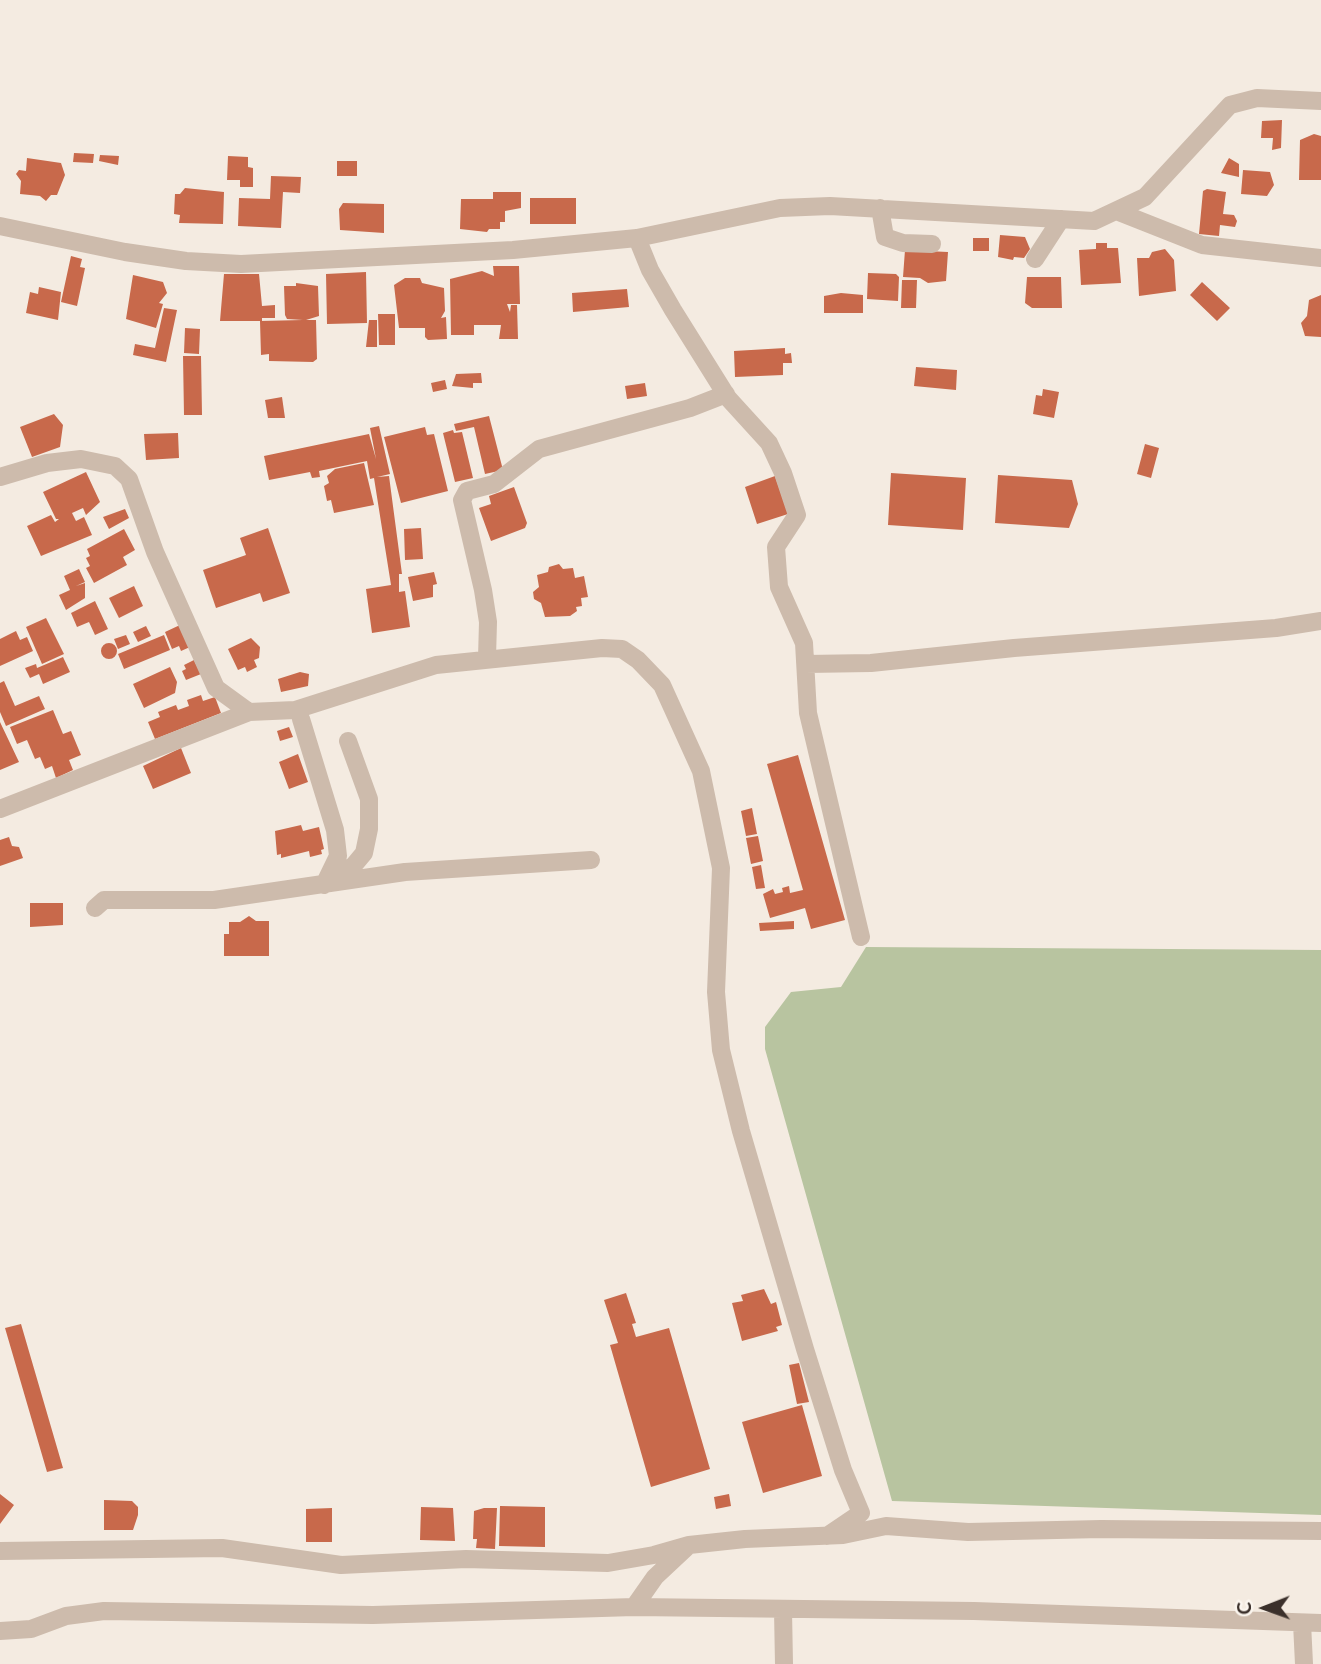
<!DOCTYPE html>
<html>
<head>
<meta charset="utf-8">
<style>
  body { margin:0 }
  #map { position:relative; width:1321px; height:1664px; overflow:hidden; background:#f4ebe1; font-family:Lato,sans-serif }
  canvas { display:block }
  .north { position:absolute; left:1230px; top:1573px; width:70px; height:70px; -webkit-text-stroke:5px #fbf5ee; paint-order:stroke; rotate:269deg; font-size:19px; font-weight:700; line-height:28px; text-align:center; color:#3b302b }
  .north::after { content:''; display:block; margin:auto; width:24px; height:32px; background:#3b302b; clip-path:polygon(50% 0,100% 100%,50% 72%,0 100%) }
</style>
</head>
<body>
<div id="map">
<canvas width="1321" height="1664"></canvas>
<div class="north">С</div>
</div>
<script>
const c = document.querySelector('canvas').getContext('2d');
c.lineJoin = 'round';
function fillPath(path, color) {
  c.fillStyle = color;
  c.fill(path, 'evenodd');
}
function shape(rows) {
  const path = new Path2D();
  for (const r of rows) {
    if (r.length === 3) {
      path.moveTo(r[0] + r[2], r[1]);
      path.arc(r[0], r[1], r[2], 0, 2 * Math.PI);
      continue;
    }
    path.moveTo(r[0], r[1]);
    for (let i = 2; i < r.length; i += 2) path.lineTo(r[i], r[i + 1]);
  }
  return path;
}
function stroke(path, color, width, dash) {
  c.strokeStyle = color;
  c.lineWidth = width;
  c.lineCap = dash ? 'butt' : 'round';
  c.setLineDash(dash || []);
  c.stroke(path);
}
fillPath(shape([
  [866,947,1321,950,1321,1515,892,1501,765,1049,765,1027,791,992,841,987]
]), '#b8c4a0');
fillPath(shape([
  [1282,120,1281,148,1272,150,1273,138,1261,138,1262,121],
  [1314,134,1321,136,1321,180,1299,180,1300,140],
  [74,153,94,154,93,163,73,162],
  [100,155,119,156,118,165,99,161],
  [228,156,248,157,248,167,253,168,253,187,240,187,240,180,227,180],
  [27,158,61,163,65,175,57,195,51,195,46,201,40,196,20,194,21,181,16,174,19,170,26,171],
  [1229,158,1239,164,1239,177,1221,173],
  [337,161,357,161,357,176,337,176],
  [1243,170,1270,172,1274,185,1267,196,1241,194],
  [271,176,301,177,300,193,283,192,281,228,238,226,239,198,270,199],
  [185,188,224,192,223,224,179,223,180,215,174,214,175,194,180,194],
  [1207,189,1226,192,1223,214,1234,215,1237,221,1235,227,1220,225,1219,236,1199,234,1203,191],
  [493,192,521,192,521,208,505,211,505,222,500,222,500,229,489,229,487,232,460,229,461,199,493,199],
  [530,198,576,198,576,224,530,224],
  [343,203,384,204,384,233,340,230,339,209],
  [1000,235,1025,237,1030,249,1024,258,1014,257,1013,260,998,257],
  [973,238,989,238,989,251,973,251],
  [1096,243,1107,243,1107,248,1118,248,1121,283,1081,285,1079,250,1096,249],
  [1165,249,1174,260,1176,291,1139,296,1137,258,1149,258,1152,252],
  [905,250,948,252,946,281,928,283,920,278,903,277],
  [71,256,82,259,80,267,85,268,77,306,61,302],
  [493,266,519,266,520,304,507,304,510,312,511,305,517,305,518,339,499,339,501,325,474,325,474,335,451,335,450,279,482,271,494,276],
  [366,272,367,323,327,324,326,274],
  [868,273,896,274,899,277,898,301,867,299],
  [224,274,259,274,262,306,275,305,275,318,262,318,262,321,220,321],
  [133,275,163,282,167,293,159,303,163,304,156,328,126,319],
  [1027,277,1061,277,1062,308,1032,308,1025,303],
  [405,278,420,278,422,283,444,288,445,311,441,318,446,317,447,339,428,340,425,337,425,328,399,328,394,285],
  [902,280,917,280,916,308,901,308],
  [1202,282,1230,308,1217,321,1190,295],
  [296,283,318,286,319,316,306,320,316,320,317,359,313,362,269,361,269,354,261,355,260,321,303,320,287,319,285,315,284,286,296,286],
  [39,287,61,292,58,320,26,313,30,292,38,294],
  [627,289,629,307,573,312,572,293],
  [841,293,863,295,863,313,824,313,824,296],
  [1321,295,1321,337,1305,336,1301,323,1307,316,1309,300],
  [164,308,177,310,166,362,133,355,135,344,155,348],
  [378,314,395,314,395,345,379,345],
  [369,320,377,320,377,347,366,347],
  [185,328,200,329,199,354,184,353],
  [785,348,785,354,791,353,792,363,783,363,783,375,735,377,734,351],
  [183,356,201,356,202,415,184,415],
  [916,367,957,370,956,390,914,386],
  [481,373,482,383,473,383,473,388,452,386,456,374],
  [445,380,447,389,433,392,431,383],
  [645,383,647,396,627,399,625,386],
  [1043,389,1059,392,1054,418,1033,414,1036,395,1042,396],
  [282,397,285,418,268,418,265,400],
  [54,414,63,425,60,447,32,457,20,427],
  [489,416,503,470,485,474,474,427,456,431,454,424],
  [379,426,390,474,377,477,389,476,402,574,399,574,399,592,405,591,410,627,372,633,366,589,391,585,374,478,370,479,367,461,319,471,320,477,312,478,310,472,269,480,264,456,369,434,376,459,370,428],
  [425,427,427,435,434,434,448,491,401,503,384,437],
  [453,430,454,433,462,432,473,478,455,482,443,433],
  [178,433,179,458,146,460,144,434],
  [1145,444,1159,448,1151,478,1137,474],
  [364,463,374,505,334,513,331,500,327,501,324,486,329,483,327,476,335,469],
  [86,472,100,502,86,515,83,508,72,513,76,521,84,517,92,535,41,556,27,526,51,515,55,522,59,519,56,519,43,492],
  [891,473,966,478,963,530,888,525],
  [998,475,1072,480,1078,504,1069,528,995,523],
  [775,476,788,514,757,524,745,487],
  [514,487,527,523,525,528,491,541,479,508,491,504,489,496],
  [125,509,129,518,109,529,103,517],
  [268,528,290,593,263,602,260,593,216,608,203,570,246,555,240,538],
  [421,528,423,559,405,560,404,529],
  [124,529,135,550,123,557,127,565,94,583,86,568,90,566,86,558,90,556,87,549],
  [559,564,563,569,573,568,575,578,584,576,588,597,581,598,582,606,576,607,577,611,570,616,545,617,541,603,534,599,533,592,539,587,537,575,548,572,549,567],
  [79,569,85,582,76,586,85,583,85,598,66,610,59,595,70,590,64,576],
  [434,572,437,584,433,585,433,597,413,601,408,577],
  [134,586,143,606,119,618,109,598],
  [95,601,108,629,95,635,89,622,77,627,71,613],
  [46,618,64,654,42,664,26,627],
  [180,625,190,647,181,651,179,646,172,649,165,632],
  [146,626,151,636,138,642,133,632],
  [16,631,20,640,27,637,33,651,0,666,0,639],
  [126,635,130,644,118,649,114,639],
  [164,635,170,650,124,669,118,654],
  [251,638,260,647,259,658,254,660,257,667,247,672,245,667,238,670,228,649],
  [109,651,8],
  [63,657,70,672,43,684,39,674,30,678,25,668,36,664,37,668],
  [194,660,201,674,186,680,182,671,186,669,184,665],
  [170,667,177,682,175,693,144,708,133,684],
  [300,672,309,674,308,686,281,692,278,679],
  [4,681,15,706,39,696,45,709,6,726,0,712,0,683],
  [201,695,203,701,215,697,221,713,155,739,148,722,160,717,158,712,176,705,178,710,189,706,187,700],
  [53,710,63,734,71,731,81,755,69,760,73,770,56,778,52,766,45,769,40,757,35,759,27,740,17,744,10,727],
  [0,722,19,762,0,770],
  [289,727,293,737,280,741,277,731],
  [181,748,191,773,153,789,143,766],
  [298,754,308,782,289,789,279,762],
  [798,755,845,920,811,929,805,908,770,918,763,894,773,889,775,894,783,892,782,888,789,886,790,893,803,890,767,764],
  [752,808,757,834,746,836,741,811],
  [301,825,303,831,319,827,324,849,321,850,322,854,310,857,309,851,281,858,281,854,277,855,275,831],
  [758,836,763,861,751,864,746,838],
  [9,837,12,846,19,847,23,858,0,866,0,840],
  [761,865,765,888,756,889,752,867],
  [30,903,63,903,63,925,30,927],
  [249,916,256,921,269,921,269,956,224,956,224,934,229,934,229,922,240,922],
  [794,921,794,929,760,931,759,923],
  [764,1289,771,1304,776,1302,782,1325,776,1327,778,1331,742,1341,732,1303,743,1301,741,1295],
  [626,1293,636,1323,632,1324,636,1337,669,1328,710,1469,651,1487,610,1345,618,1343,604,1300],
  [21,1324,63,1468,47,1472,5,1328],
  [799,1363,809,1402,797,1404,789,1365],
  [802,1405,822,1476,763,1493,742,1422],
  [0,1494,14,1505,0,1524],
  [729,1494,731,1506,716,1509,714,1497],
  [104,1500,132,1501,138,1507,138,1515,133,1530,104,1530],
  [500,1506,545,1507,545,1547,499,1546],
  [421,1507,453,1508,455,1541,420,1540],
  [332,1508,332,1542,306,1542,306,1509],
  [484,1508,497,1508,495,1549,476,1548,477,1539,473,1539,474,1511]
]), '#c8694b');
stroke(shape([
  [880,208,885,237,903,243,932,244],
  [1116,211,1202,245,1321,258],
  [0,226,125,252,186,261,241,264,513,250,637,238,780,208,830,206,1094,221,1145,197,1230,105,1257,98,1321,101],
  [637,238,650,270,673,310,728,398,769,443,783,473,797,515,776,547,779,587,804,643,808,713,861,937],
  [1035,259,1061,219],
  [0,477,47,463,81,459,115,466,129,479,155,552,216,688,249,712],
  [487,658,488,622,483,590,462,500,467,491,494,484,539,449,690,408,726,394],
  [806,664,871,663,1014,648,1276,628,1321,621],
  [301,719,335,830,338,856,324,885],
  [0,809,249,712,295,710,436,665,602,648,622,649,638,660,662,685,701,771,721,868,716,992,721,1050,741,1131,805,1349,843,1470,861,1513,827,1536],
  [330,882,354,865,364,853,369,829,369,799,348,741],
  [95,908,104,900,214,900,405,872,591,860],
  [0,1551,222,1548,341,1565,466,1559,608,1563,654,1555,689,1545,745,1539,843,1535,886,1526,968,1532,1101,1529,1321,1531],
  [634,1607,655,1577,686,1548],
  [783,1610,784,1664],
  [1302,1623,1304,1664],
  [0,1631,31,1629,66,1616,104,1611,373,1615,634,1607,974,1611,1321,1623]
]), '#cdbbac', 18);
</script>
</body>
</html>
